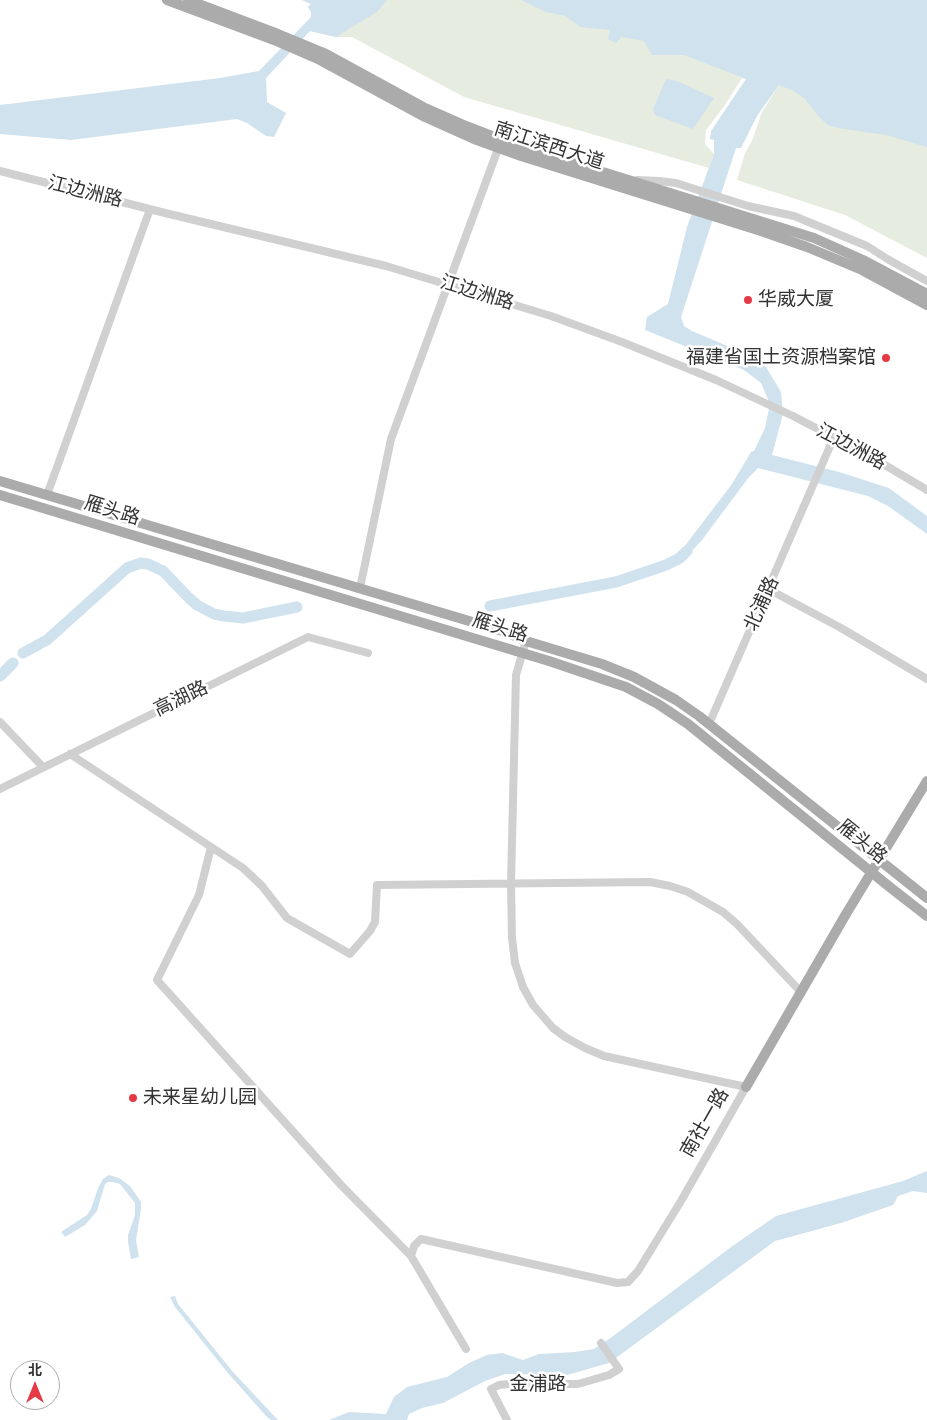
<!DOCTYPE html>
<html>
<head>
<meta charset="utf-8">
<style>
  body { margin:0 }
  #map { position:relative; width:927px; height:1420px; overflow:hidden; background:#fff; font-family:Karla,"Noto Sans SC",sans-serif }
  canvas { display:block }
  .north { position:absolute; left:10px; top:1360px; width:50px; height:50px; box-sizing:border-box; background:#fff; border:1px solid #adadad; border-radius:50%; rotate:0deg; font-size:14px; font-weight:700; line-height:20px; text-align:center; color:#333 }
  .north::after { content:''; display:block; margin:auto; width:18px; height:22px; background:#e63946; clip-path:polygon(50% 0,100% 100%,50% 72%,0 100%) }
</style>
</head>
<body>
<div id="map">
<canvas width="927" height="1420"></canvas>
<div class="north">北</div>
</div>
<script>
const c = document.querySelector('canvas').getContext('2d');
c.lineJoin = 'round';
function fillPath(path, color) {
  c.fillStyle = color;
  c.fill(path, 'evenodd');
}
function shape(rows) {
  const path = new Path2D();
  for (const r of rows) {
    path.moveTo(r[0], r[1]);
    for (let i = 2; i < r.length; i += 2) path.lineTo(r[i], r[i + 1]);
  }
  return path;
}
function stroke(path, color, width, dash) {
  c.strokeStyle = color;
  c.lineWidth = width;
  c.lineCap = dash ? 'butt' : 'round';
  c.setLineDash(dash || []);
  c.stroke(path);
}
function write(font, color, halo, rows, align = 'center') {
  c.font = font + ' Karla,"Noto Sans SC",sans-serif';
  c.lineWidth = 5;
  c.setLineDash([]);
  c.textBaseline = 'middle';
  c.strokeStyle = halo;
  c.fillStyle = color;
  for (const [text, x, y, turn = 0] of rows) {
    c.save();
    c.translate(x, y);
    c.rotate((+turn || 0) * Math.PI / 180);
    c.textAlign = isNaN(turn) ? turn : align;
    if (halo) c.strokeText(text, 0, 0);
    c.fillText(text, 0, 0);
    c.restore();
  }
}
fillPath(shape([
  [302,0,851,0,927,27,927,258,845,215,737,180,745,153,752,141,762,112,779,85,742,78,725,105,706,130,705,144,714,154,709,168,464,97,352,37,336,37,305,30,312,14,308,7,311,4]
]), '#e6ecdf');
fillPath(shape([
  [302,0,387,0,377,12,336,37,310,31,266,78,267,102,286,113,274,137,266,136,247,123,237,119,71,140,0,134,0,105,220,78,259,71,311,17,311,12,308,7,311,4],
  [521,0,927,0,927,147,886,135,838,128,828,125,819,117,805,99,794,91,779,85,757,116,741,148,736,148,681,317,684,326,692,331,751,356,766,367,781,392,783,414,772,455,839,472,889,488,927,516,927,534,888,506,868,496,758,468,749,477,702,540,679,565,672,557,684,547,732,484,751,452,754,451,765,428,770,404,761,383,744,370,645,330,647,317,668,304,687,227,714,154,714,140,710,139,711,131,746,79,684,55,652,55,644,41,621,37,616,43,608,39,610,30,580,27,566,16,546,12],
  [666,79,677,81,714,98,693,129,655,115,653,109],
  [927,1171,927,1193,913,1191,898,1196,893,1205,841,1223,775,1241,609,1363,567,1375,505,1374,485,1381,443,1403,422,1408,409,1414,407,1420,329,1420,349,1412,386,1414,394,1397,407,1387,447,1377,469,1363,487,1355,502,1353,523,1360,539,1354,575,1352,594,1349,612,1337,731,1247,776,1216,903,1181],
  [109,1175,119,1178,130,1186,141,1202,141,1209,136,1240,139,1257,131,1259,128,1242,128,1235,135,1215,135,1203,120,1184,113,1182,108,1182,105,1184,97,1211,85,1225,65,1237,61,1232,87,1215,91,1209,98,1188,103,1179],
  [175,1296,178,1304,233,1372,278,1420,271,1420,266,1416,227,1372,175,1307,170,1297]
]), '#cfe2ee');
stroke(shape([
  [490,606,616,582,666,565,680,558,687,551],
  [23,653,47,640,127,568,141,563,148,564,163,571,189,598,197,605,214,614,224,616,243,618,297,607],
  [0,676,13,663]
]), '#cfe2ee', 11);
stroke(shape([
  [0,171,165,213,386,266,551,316,622,342,716,380,793,416,868,455,927,490],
  [637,180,659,181,676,183,748,206,794,216,867,246,889,260,927,281],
  [47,495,150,209],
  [360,588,391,439,498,149],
  [768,589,841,628,927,679],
  [0,722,43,767],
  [709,724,834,437],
  [70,754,243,868,262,886,287,918,350,954,370,931,375,922,377,885,650,882,670,886,688,892,723,912,737,924,800,991],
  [0,789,308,637,368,653],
  [211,847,199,895,157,980,341,1185,411,1256,466,1349],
  [411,1256,414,1246,421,1239,617,1283,628,1282,638,1271,681,1201,746,1087,604,1056,585,1048,565,1037,553,1028,533,1005,523,987,515,963,512,938,511,883,516,675,526,641],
  [507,1420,491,1389,499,1385,509,1384,578,1384,609,1375,619,1369,601,1343]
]), '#d0d0d0', 8);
stroke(shape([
  [167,0,274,40,320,60,425,117,474,139,521,156,761,231,807,247,862,270,927,305],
  [188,0,278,34,324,53,423,107,466,126,510,143,814,238,863,260,927,294],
  [0,481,506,632,526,641,602,664,634,677,676,700,699,716,927,898],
  [0,495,549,661,626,687,658,704,688,724,891,888,927,916],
  [746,1087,846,914,927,781]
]), '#ababab', 10);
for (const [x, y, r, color] of [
  [748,300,5,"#e63946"],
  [886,358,5,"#e63946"],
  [133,1098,5,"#e63946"]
]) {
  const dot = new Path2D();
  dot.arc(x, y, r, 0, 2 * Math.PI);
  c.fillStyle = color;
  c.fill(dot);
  stroke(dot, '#fff', 2);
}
write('19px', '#333', '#fff', [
  ["南江滨西大道",549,146,18],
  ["江边洲路",85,192,14],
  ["江边洲路",477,293,17],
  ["江边洲路",851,447,28],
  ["雁头路",112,511,17],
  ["北浦路",762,604,-66],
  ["雁头路",500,628,17],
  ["高湖路",181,699,-26],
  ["雁头路",862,842,39],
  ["南社一路",705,1123,-60],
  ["金浦路",538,1385]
]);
write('19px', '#333', '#fff', [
  ["华威大厦",758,300],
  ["福建省国土资源档案馆",876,358,"right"],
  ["未来星幼儿园",143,1098]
], 'left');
</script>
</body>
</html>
